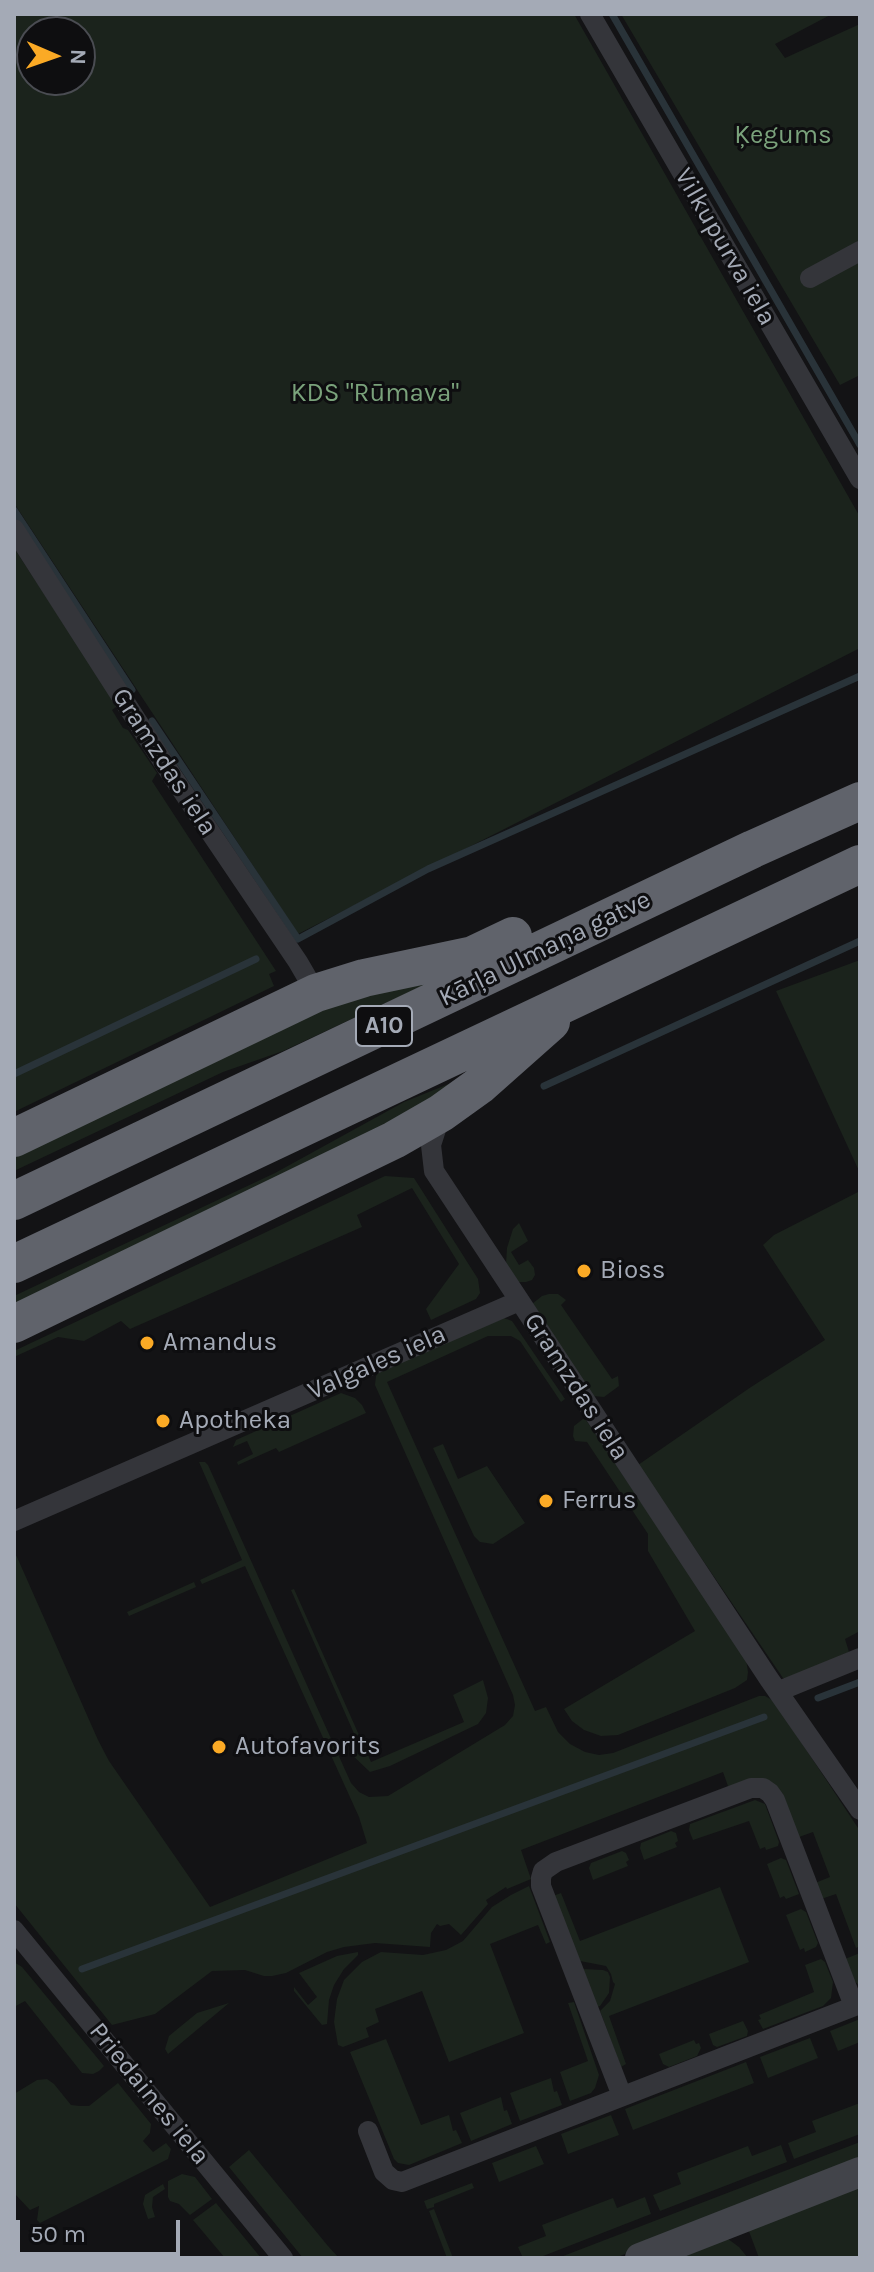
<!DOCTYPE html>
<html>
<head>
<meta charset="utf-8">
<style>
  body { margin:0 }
  #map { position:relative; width:874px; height:2272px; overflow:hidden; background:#131315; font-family:Karla,sans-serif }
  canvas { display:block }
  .frame { position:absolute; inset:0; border:16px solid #a4aab6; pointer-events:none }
  .north { position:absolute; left:16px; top:16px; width:80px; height:80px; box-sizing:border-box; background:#0e0e10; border:2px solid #4a4c52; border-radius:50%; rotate:92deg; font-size:22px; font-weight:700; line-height:32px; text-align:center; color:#a4aab6 }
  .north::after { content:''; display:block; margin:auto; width:28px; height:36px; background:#fbaa25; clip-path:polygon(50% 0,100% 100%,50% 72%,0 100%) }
  .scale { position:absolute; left:16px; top:2220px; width:164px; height:36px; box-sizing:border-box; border:4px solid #a4aab6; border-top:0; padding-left:10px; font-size:24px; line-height:28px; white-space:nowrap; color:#a4aab6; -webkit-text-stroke:6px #0e0e10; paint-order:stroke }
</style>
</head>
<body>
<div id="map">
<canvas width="874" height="2272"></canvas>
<div class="frame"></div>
<div class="north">N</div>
<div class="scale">50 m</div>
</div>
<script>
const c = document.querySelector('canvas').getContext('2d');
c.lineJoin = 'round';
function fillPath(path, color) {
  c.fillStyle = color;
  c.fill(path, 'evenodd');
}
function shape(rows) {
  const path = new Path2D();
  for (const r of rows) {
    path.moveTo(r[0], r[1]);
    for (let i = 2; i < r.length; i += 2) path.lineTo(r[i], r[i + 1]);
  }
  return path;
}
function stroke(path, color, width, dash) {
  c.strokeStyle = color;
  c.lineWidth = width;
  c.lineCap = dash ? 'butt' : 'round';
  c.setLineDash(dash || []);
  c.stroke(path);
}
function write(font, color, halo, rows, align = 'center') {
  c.font = font + ' Karla,sans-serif';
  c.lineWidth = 6;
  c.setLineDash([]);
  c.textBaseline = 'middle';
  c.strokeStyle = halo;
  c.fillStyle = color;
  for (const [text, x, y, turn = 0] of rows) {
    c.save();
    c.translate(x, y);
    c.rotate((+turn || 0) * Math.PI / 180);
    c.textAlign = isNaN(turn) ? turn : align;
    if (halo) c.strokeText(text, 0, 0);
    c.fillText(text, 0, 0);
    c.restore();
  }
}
fillPath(shape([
  [14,14,574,14,860,517,860,648,298,934,14,503],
  [32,32,80,32,80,80,32,80],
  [621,14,832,14,775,44,785,58,860,24,860,375,840,385],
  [14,548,119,708,119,712,116,707,112,710,123,728,128,730,157,773,152,781,276,971,269,974,274,986,14,1112],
  [860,960,860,1173,776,991],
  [431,982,283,1051,223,1072,14,1171,14,1148,334,998],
  [461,1079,468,1082,14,1312,14,1296,275,1173,404,1102],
  [385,1176,414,1178,478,1279,480,1293,476,1299,431,1320,426,1309,459,1264,412,1188,357,1215,362,1227,130,1329,121,1321,84,1341,58,1337,14,1357,14,1351],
  [860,1191,860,1631,845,1639,849,1652,789,1679,783,1678,638,1465,751,1387,825,1340,763,1245,774,1235],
  [519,1223,528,1241,511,1252,519,1265,528,1260,534,1268,535,1275,532,1280,526,1282,517,1282,506,1264,507,1248,513,1229],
  [549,1294,558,1294,566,1300,561,1305,612,1379,618,1376,619,1386,604,1397,593,1396,532,1304,542,1296],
  [504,1318,512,1321,565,1399,561,1402,520,1341,511,1336,488,1336,387,1382,535,1711,546,1707,558,1732,570,1744,585,1752,599,1755,613,1753,759,1696,765,1696,774,1701,860,1831,860,1946,856,1948,836,1894,821,1899,815,1883,830,1877,813,1832,799,1837,782,1793,729,1789,723,1772,521,1850,531,1879,507,1889,506,1887,486,1900,488,1904,461,1935,449,1924,440,1926,437,1924,431,1933,430,1947,375,1943,344,1947,327,1952,286,1973,272,1976,264,1976,245,1970,212,1971,155,2014,112,2025,14,1903,14,1553,17,1557,98,1740,109,1761,210,1907,367,1843,359,1817,245,1566,202,1584,200,1580,242,1560,199,1462,205,1462,208,1465,351,1783,359,1792,369,1797,388,1796,505,1725,513,1716,515,1705,513,1695,375,1385,376,1376,381,1369],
  [341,1393,355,1398,362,1405,366,1413,279,1452,276,1448,238,1465,237,1462,253,1454,247,1441,233,1447,236,1440],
  [583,1419,586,1420,746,1659,748,1672,747,1680,735,1688,618,1735,601,1736,584,1730,572,1721,564,1709,695,1631,648,1551,648,1534,587,1442,575,1441,573,1436,574,1426],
  [443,1444,458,1479,487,1466,525,1523,493,1544,480,1542,474,1536,433,1448],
  [194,1582,196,1587,129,1616,127,1612],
  [294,1589,371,1762,464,1722,453,1695,483,1680,488,1698,486,1713,478,1724,390,1766,370,1772,349,1752,356,1738,291,1590],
  [755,1800,765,1804,779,1842,778,1846,766,1850,765,1847,760,1849,749,1821,693,1840,689,1830,690,1824],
  [671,1831,676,1833,678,1841,675,1843,677,1847,644,1860,640,1848,641,1843],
  [622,1851,626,1853,629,1860,626,1862,628,1866,593,1880,589,1868,591,1863],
  [781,1858,786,1860,799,1894,786,1899,784,1896,780,1898,767,1864],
  [529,1886,550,1942,546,1944,538,1925,490,1944,524,2033,449,2062,422,1991,375,2009,379,2022,366,2028,369,2037,343,2047,338,2045,334,2022,337,1999,344,1980,362,1962,381,1952,423,1955,446,1950,463,1941,492,1907,511,1895],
  [720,1887,749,1962,609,2016,626,2064,621,2067,600,2011,610,2001,615,1984,613,1982,611,1974,606,1966,580,1961,553,1896,561,1893,580,1941],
  [801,1909,806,1912,818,1943,816,1947,805,1952,804,1948,800,1950,786,1915],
  [358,1952,358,1955,344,1969,334,1985,329,2000,327,2024,322,2025,294,1991,294,1987,308,2005,317,1997,299,1973,337,1956],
  [860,1953,860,1986,853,1980,845,1959],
  [821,1959,825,1962,833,1982,831,1998,823,2006,763,2029,758,2020,761,2019,759,2015,814,1992,805,1965],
  [14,1962,22,1967,104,2066,99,2071,93,2074,82,2073,25,2001,14,2007],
  [583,1969,603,1970,608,1972,610,1977,609,1993,600,2006,597,2007],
  [574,2002,599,2075,595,2088,591,2093,570,2101,560,2072,588,2061,568,2003],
  [229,2003,168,2054,165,2049,169,2036,197,2013],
  [860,2019,860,2042,838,2051,830,2031],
  [743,2021,748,2031,747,2036,717,2047,713,2045,709,2034],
  [810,2038,818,2058,768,2078,760,2057],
  [386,2039,421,2125,449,2115,453,2131,456,2130,462,2143,409,2165,398,2163,394,2159,350,2052],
  [694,2040,696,2044,699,2043,701,2048,697,2056,669,2067,663,2064,659,2054],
  [746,2062,754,2083,633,2130,625,2109],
  [551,2078,554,2092,557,2091,562,2105,520,2121,510,2093],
  [47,2079,54,2084,71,2105,80,2106,89,2106,118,2083,151,2124,150,2133,143,2141,153,2152,166,2143,171,2149,168,2159,40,2223,37,2220,39,2206,30,2210,14,2193,14,2094,37,2080],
  [501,2097,504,2111,507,2110,512,2124,471,2141,460,2113],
  [860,2103,860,2134,794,2159,788,2143,816,2132,812,2121],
  [611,2115,619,2135,568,2154,561,2134],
  [860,2142,860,2162,615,2258,558,2258],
  [781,2145,787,2162,660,2211,653,2195,681,2184,677,2173,748,2146,752,2156],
  [536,2146,544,2164,499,2182,492,2163],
  [249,2150,328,2246,339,2258,303,2258,229,2167],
  [182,2174,195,2177,212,2199,190,2215,179,2204,170,2201,168,2197,168,2181],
  [860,2182,860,2258,759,2258,747,2226],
  [472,2183,474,2188,434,2204,434,2207,427,2209,424,2201],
  [163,2184,165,2189,153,2197,152,2207,155,2217,148,2219,143,2204,145,2195],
  [645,2197,651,2214,538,2258,523,2258,518,2247,546,2236,542,2225,613,2198,617,2208],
  [216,2203,261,2258,225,2258,193,2220],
  [434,2209,453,2258,447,2258,429,2211],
  [724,2236,739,2247,748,2258,665,2258]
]), '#1b231c');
stroke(shape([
  [612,14,860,445],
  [14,510,132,690],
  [152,721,298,939,428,869,860,676],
  [14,1074,256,959],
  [544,1086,860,941],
  [818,1698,860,1682],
  [82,1969,764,1717]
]), '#293339', 7);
stroke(shape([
  [590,14,860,479],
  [810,278,860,251],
  [14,529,171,774,298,962,316,993],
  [440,1117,431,1145,434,1171,769,1679,860,1810],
  [14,1521,519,1301],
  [779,1691,860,1658],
  [14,1930,283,2258],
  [622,2096,541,1886,541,1878,543,1871,556,1862,751,1788,763,1788,770,1793,775,1800,854,2006],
  [368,2131,384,2172,393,2180,402,2182,860,2004]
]), '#34353a', 20);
stroke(shape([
  [640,2258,860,2172]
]), '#42444a', 30);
stroke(shape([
  [14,1138,316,993,364,978,473,955,513,936],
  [14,1201,753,849,860,801],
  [14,1264,860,864],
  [14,1324,394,1140,441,1113,480,1085,551,1022]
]), '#60636b', 38);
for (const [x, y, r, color] of [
  [584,1271,8,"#fbaa25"],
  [147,1343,8,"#fbaa25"],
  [163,1421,8,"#fbaa25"],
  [546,1501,8,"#fbaa25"],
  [219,1747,8,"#fbaa25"]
]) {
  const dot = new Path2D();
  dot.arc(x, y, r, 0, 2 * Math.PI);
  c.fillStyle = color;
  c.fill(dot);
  stroke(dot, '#0e0e10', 3);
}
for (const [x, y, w] of [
  [384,1026,56]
]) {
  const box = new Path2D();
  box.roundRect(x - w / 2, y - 20, w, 40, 6);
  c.fillStyle = '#0e0e10';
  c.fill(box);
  stroke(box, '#a4aab6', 2);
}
write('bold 24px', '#a4aab6', null, [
  ["A10",384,1026]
]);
write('26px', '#7aa27b', '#0e0e10', [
  ["Ķegums",783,136],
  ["KDS \"Rūmava\"",375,394]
]);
write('26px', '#a4aab6', '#0e0e10', [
  ["Vilkupurva iela",725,247,60],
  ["Gramzdas iela",164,762,57],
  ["Kārļa Ulmaņa gatve",545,949,-26],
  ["Valgales iela",377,1363,-24],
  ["Gramzdas iela",576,1387,57],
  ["Priedaines iela",149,2094,51]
]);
write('26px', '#a4aab6', '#0e0e10', [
  ["Bioss",600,1271],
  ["Amandus",163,1343],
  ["Apotheka",179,1421],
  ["Ferrus",562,1501],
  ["Autofavorits",235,1747]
], 'left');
</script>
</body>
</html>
